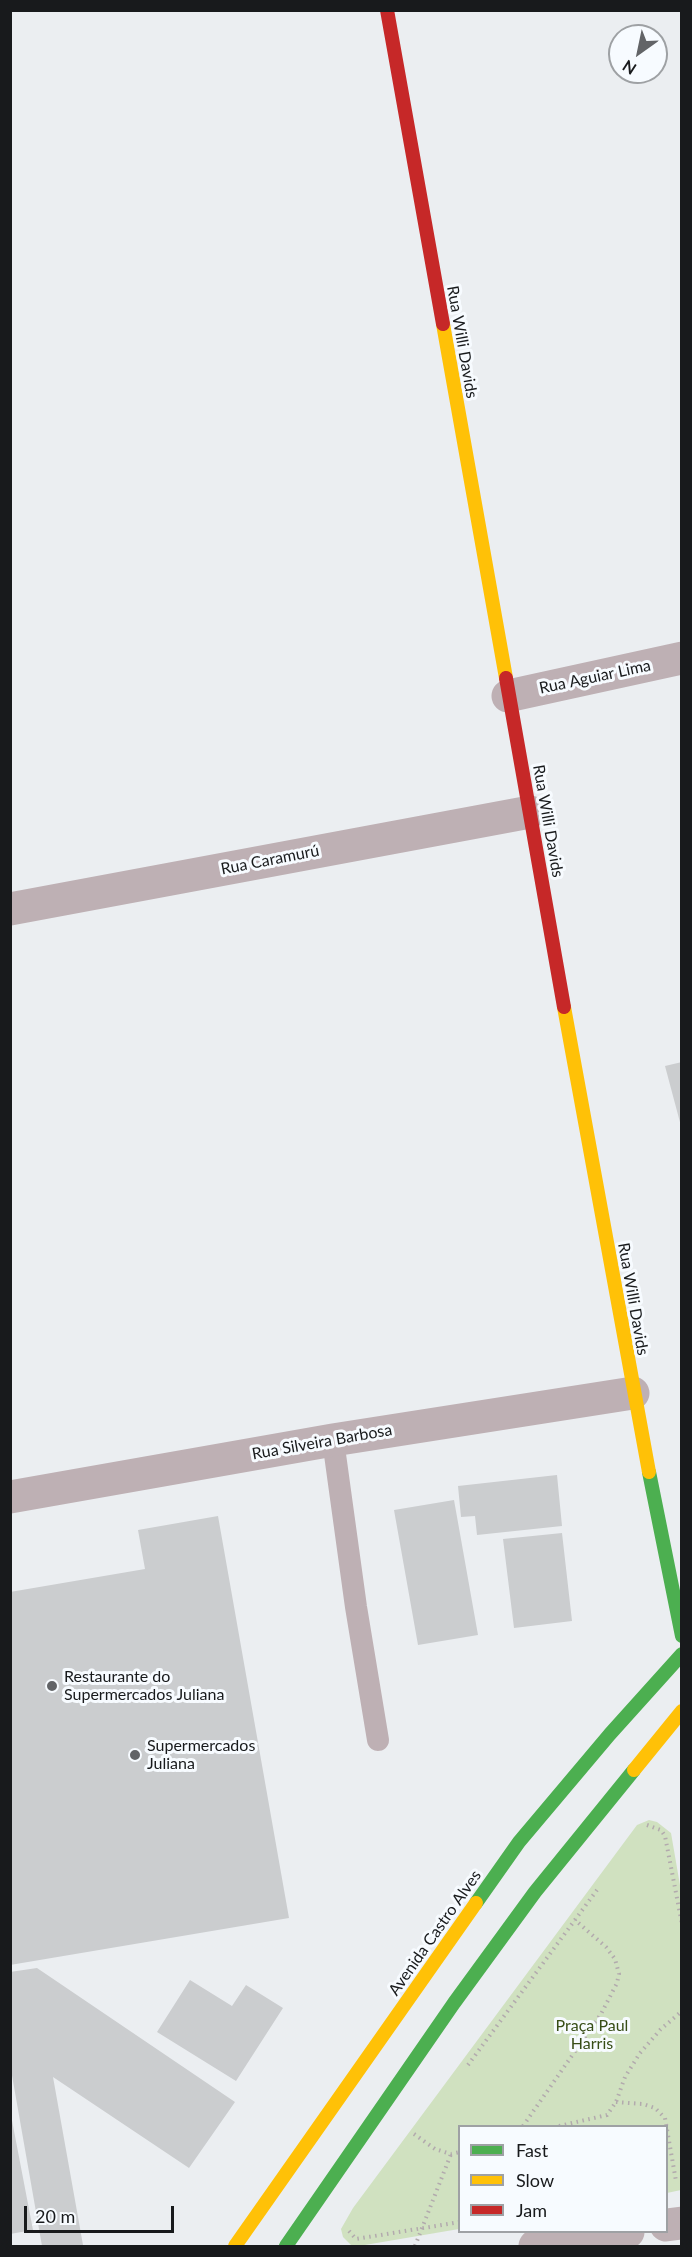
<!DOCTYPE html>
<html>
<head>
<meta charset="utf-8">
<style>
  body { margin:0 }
  #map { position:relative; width:692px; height:2257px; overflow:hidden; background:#ebeef1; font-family:Lato,sans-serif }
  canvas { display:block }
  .frame { position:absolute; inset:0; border:12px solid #181a1c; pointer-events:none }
  .legend { position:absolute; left:458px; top:2125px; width:210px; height:108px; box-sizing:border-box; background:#f7fbff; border:2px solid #9ea1a4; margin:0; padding:8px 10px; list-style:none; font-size:18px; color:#181a1c }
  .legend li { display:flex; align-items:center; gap:12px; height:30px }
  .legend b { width:30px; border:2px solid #9ea1a4 }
  .north { position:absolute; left:608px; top:24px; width:60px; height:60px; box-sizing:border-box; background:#f7fbff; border:2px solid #9ea1a4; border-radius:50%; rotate:213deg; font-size:16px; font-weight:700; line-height:24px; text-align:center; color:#181a1c }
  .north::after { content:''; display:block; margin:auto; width:21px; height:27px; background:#626467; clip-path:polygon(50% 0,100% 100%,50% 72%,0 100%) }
  .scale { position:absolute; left:24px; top:2206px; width:150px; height:27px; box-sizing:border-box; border:3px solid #181a1c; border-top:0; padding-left:8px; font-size:18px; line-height:21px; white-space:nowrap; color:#181a1c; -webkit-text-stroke:4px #f7fbff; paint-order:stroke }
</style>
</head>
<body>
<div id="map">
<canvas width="692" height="2257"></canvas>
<div class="frame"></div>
<ul class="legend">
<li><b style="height:8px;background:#4caf50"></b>Fast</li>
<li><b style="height:8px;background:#ffc107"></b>Slow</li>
<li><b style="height:8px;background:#c62828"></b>Jam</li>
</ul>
<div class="north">N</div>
<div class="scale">20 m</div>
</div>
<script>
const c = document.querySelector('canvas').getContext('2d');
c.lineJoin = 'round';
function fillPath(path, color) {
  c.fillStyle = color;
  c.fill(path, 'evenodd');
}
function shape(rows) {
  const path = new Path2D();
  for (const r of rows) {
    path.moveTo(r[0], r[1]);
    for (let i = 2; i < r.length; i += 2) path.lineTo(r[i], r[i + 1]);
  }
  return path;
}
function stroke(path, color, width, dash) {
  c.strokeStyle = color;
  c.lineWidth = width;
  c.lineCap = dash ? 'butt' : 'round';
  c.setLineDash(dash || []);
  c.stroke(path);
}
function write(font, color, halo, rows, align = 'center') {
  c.font = font + ' Lato,sans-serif';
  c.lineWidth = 6;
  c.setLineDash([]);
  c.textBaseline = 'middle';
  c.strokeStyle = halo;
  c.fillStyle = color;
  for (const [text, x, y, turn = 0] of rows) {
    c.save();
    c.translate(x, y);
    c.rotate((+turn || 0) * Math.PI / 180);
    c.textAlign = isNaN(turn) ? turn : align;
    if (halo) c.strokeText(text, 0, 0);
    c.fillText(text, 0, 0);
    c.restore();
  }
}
fillPath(shape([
  [649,1820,657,1822,671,1833,681,1891,681,2190,667,2193,666,2126,460,2126,459,2229,359,2246,351,2245,343,2237,341,2229,353,2208,637,1825]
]), '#d0e1c0');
fillPath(shape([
  [682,1062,682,1125,681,1126,665,1066],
  [557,1475,562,1526,477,1535,475,1516,461,1517,458,1486],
  [454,1500,478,1635,418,1645,394,1510],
  [218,1516,289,1918,10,1965,10,1592,145,1569,138,1530],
  [562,1533,572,1621,514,1628,503,1539],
  [37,1968,235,2102,189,2168,53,2077,83,2245,72,2246,42,2246,10,2064,10,1972],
  [190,1980,232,2006,246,1985,283,2008,236,2081,157,2032],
  [10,2110,33,2230,10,2234]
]), '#cbcdcf');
stroke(shape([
  [647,1825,661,1830,665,1836,682,1924],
  [468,2065,597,1890],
  [616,2102,643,2104,655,2108,665,2118,676,2181],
  [523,2126,601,2014,617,1983,619,1974,615,1959,606,1947,575,1920],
  [559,2126,607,2115,616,2102,625,2077,640,2053,660,2030,682,2011],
  [414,2134,435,2149,451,2154,460,2152],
  [349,2231,356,2239,460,2222],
  [415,2246,451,2154]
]), '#b2aaad', 4, [1.5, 4.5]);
stroke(shape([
  [333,1440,356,1607,378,1740]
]), '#beb0b4', 22);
stroke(shape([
  [508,696,682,658],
  [10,909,530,812],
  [10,1497,333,1440,633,1393],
  [666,2225,682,2223],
  [535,2246,628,2232]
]), '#beb0b4', 33);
stroke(shape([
  [649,1472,682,1636],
  [476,1903,519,1842,610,1734,682,1654],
  [286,2246,454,2003,535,1892,634,1770]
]), '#4caf50', 14);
stroke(shape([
  [443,324,506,678],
  [564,1007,649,1472],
  [634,1770,682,1711],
  [235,2246,476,1903]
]), '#ffc107', 14);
stroke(shape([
  [387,10,443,324],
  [506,678,564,1007]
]), '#c62828', 14);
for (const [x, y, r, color] of [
  [52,1686,6,"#626467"],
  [135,1755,6,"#626467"]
]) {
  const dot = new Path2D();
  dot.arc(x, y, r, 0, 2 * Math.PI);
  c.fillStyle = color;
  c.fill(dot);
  stroke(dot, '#f7fbff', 2);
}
write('16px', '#181a1c', '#f7fbff', [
  ["Rua Willi Davids",462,342,80],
  ["Rua Aguiar Lima",595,677,-12],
  ["Rua Willi Davids",548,821,80],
  ["Rua Caramurú",270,860,-11],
  ["Rua Willi Davids",633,1299,80],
  ["Rua Silveira Barbosa",322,1442,-10],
  ["Avenida Castro Alves",435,1933,-55]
]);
write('16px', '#181a1c', '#f7fbff', [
  ["Restaurante do",64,1677],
  ["Supermercados Juliana",64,1695],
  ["Supermercados",147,1746],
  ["Juliana",147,1764]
], 'left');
write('16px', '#374d16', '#f7fbff', [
  ["Praça Paul",592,2026],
  ["Harris",592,2044]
]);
</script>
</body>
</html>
